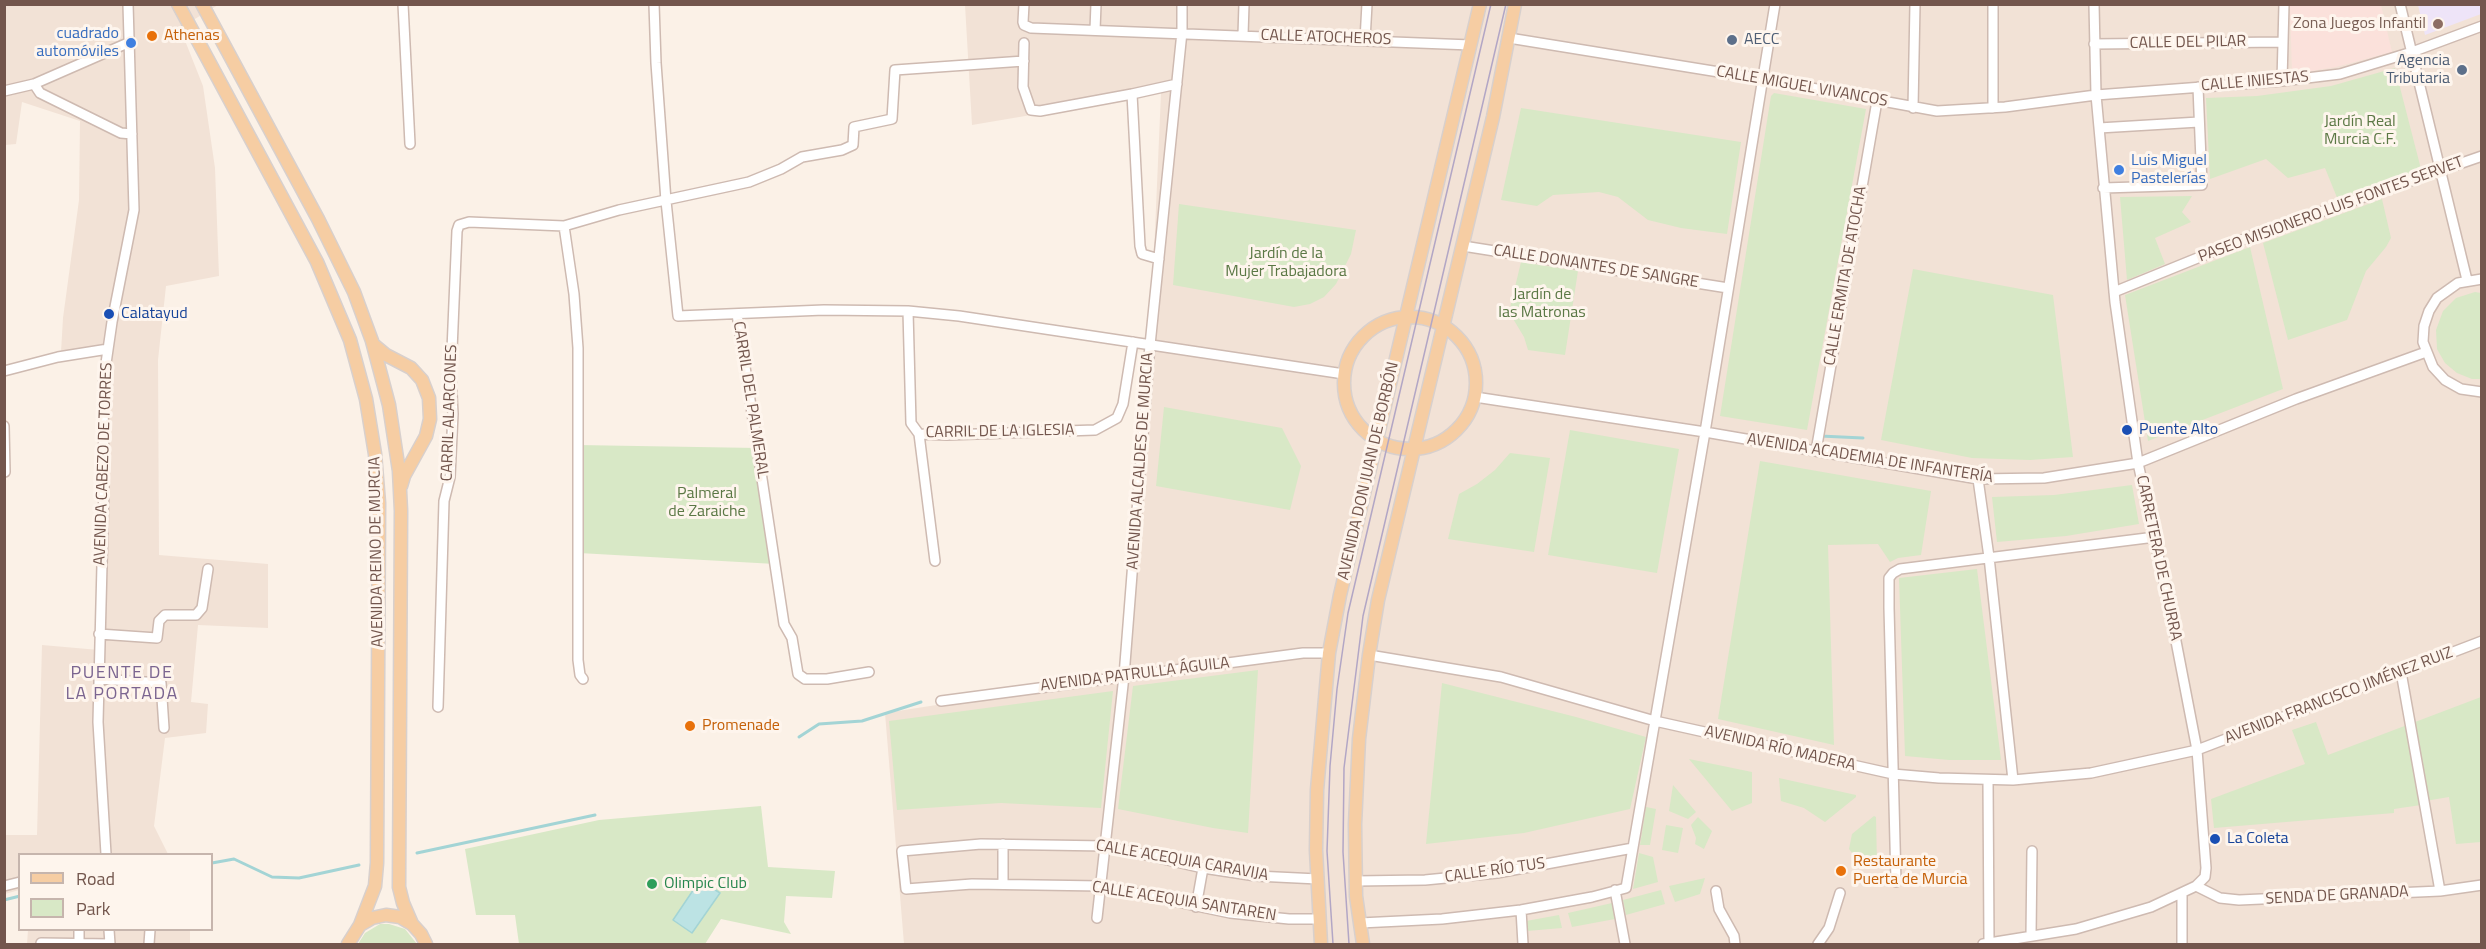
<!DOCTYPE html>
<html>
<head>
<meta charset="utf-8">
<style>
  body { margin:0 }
  #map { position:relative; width:2486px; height:949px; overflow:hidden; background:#fbf1e7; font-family:"Titillium Web",sans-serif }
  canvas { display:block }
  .frame { position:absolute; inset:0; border:6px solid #73564d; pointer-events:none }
  .legend { position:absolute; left:18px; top:853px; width:195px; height:78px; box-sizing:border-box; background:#fef5ed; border:2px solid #c6b5ad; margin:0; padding:8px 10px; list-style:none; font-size:18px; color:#73564d }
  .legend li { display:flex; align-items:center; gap:12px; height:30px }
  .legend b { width:30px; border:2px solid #c6b5ad }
</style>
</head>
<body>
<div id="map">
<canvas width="2486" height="949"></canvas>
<div class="frame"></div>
<ul class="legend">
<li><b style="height:8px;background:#f6cda3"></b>Road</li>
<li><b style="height:16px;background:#d8e8c6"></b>Park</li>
</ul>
</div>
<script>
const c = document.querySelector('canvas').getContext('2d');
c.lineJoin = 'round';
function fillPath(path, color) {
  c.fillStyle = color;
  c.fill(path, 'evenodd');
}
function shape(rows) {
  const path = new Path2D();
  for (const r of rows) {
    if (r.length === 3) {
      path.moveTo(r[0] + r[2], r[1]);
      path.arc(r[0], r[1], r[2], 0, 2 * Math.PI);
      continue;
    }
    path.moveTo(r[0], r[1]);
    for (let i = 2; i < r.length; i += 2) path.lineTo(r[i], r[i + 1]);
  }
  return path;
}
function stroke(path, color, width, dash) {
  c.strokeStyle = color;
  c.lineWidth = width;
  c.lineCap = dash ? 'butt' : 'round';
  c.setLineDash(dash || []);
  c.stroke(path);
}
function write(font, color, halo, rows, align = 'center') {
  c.font = font + ' "Titillium Web",sans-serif';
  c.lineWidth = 6;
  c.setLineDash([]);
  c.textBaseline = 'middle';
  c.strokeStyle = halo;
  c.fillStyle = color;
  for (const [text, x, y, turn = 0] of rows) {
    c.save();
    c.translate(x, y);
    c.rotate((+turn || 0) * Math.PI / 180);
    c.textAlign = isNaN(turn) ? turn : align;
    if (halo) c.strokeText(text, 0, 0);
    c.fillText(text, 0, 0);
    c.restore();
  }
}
fillPath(shape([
  [5,5,218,5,180,28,203,86,215,168,219,276,166,286,158,360,159,555,268,564,268,628,198,625,191,702,208,704,206,733,165,738,154,826,168,854,20,854,19,890,5,894,5,835,37,835,42,645,99,650,98,441,101,346,61,352,63,318,79,200,80,121,22,102,16,144,5,145],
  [965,5,2481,5,2481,944,904,944,885,713,1123,676,1150,345,1161,93,972,125],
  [28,930,190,930,190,944,27,944]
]), '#f2e2d6');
fillPath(shape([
  [2290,5,2381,5,2392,52,2336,67,2292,74]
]), '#fbe1db');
fillPath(shape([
  [2418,5,2481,5,2481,14,2425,35]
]), '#eee4f8');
fillPath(shape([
  [2395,68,2421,169,2338,200,2325,168,2288,178,2266,159,2210,179,2206,98,2257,96,2331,86],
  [1774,93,1866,109,1807,430,1720,416,1771,96],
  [1521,108,1741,142,1727,234,1681,228,1648,220,1618,197,1599,192,1553,195,1537,206,1501,200],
  [2192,196,2182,212,2191,222,2155,238,2165,264,2127,280,2120,197],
  [2382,199,2391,238,2386,247,2366,271,2347,320,2288,340,2263,243],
  [1179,204,1356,230,1351,254,1336,284,1324,297,1310,304,1294,307,1173,285],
  [2250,247,2283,389,2148,441,2125,295],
  [1521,262,1578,271,1565,355,1528,350,1524,337,1509,312],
  [1913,269,2053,295,2073,457,2030,460,1972,458,1881,440],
  [2475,292,2481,293,2481,379,2472,379,2457,373,2445,363,2437,349,2436,330,2443,311,2456,298],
  [1164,407,1282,428,1301,466,1290,510,1156,486],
  [1570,430,1679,449,1657,573,1548,555],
  [578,445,757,448,775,564,579,553],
  [1510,453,1550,458,1534,552,1448,539,1459,494,1477,484,1495,470],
  [1760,461,1931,491,1921,555,1898,558,1890,562,1878,544,1828,545,1834,745,1718,719],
  [2132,485,2139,524,2066,536,1997,542,1992,497,2054,495],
  [1977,569,2001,760,1949,760,1905,756,1899,578],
  [1258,670,1248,833,1213,828,1118,809,1133,686],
  [1442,683,1576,717,1646,737,1630,809,1524,833,1426,844],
  [1113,691,1101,808,1001,803,897,810,889,721],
  [2481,697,2481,842,2456,844,2449,797,2431,800,2421,805,2394,809,2394,813,2214,828,2211,799,2305,764,2292,730,2316,722,2328,755],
  [1689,759,1752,772,1752,803,1732,811],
  [1779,778,1856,795,1856,797,1825,822,1804,808,1781,801],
  [1673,785,1696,812,1688,819,1669,811],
  [761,806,768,867,835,871,832,898,786,896,784,922,791,934,721,919,705,944,519,944,515,915,476,915,465,849,599,820],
  [1646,807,1656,809,1650,845,1640,845],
  [1874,816,1876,817,1877,864,1858,860,1849,849,1852,834],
  [1698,817,1712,831,1704,849,1695,844,1696,838,1691,825],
  [1666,825,1683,828,1678,853,1662,850],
  [1639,853,1653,857,1658,882,1633,889],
  [1705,878,1700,894,1675,902,1669,886],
  [1661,890,1665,904,1626,915,1623,900],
  [1612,903,1615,919,1572,927,1568,913],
  [1559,915,1562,928,1527,931,1526,921],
  [380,924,389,924,405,929,417,944,358,944,365,933]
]), '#d8e8c6');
const water = shape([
  [700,880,720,893,692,933,673,920,700,880]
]);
fillPath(water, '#bce3e4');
stroke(water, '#a3d4d5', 1.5);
stroke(shape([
  [1820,436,1863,438],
  [799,737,819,724,862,721,921,702],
  [417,853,595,815],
  [212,863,234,859,272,877,299,878,359,865],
  [4,900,20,896]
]), '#a3d4d5', 3);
const minor = shape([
  [403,4,410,144],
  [654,4,656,63,666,201,678,316,824,310,908,311,911,423,919,434,947,435,1095,430,1117,418,1123,404,1133,342],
  [1024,4,1023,22,1024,25,1031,28,1471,45],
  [1993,4,1993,108],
  [2400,4,2467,280],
  [1095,30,1096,4],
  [1243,35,1244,4],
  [1509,38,1762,79,1937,111,2005,107,2096,95,2282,81,2340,74,2412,52,2482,26],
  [1365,40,1367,4],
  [1024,43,1023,87,1031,110,1040,111,1132,94,1140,246,1142,254,1159,259],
  [2094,44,2283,42],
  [2282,81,2284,4],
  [34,84,40,93,121,133,132,134],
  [4,91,34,84,130,42],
  [1132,94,1177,84],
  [1913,108,1915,4],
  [2099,128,2199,122],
  [2103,188,2202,185,2198,87],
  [564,226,574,294,578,348,578,660,580,675,583,679],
  [1463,246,1728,288],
  [2482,279,2458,283,2437,298,2429,311,2424,326,2423,342,2433,367,2445,380,2461,389,2482,392],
  [2114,292,2254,235,2482,156],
  [908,311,959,316,1344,374],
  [737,314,784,624,792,638,798,674,805,679,827,679,869,672],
  [4,371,58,357,108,349],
  [1475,397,1705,432,1978,479,2044,478,2138,463,2296,399,2426,352],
  [4,426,5,472],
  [919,434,935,561],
  [1816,451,1877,101],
  [1978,479,1989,557,2013,780],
  [99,634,157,638,159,621,165,615,196,615,202,608,208,569],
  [1369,655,1501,677,1655,721,1893,774,1939,778,2013,780,2091,773,2197,750,2482,641],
  [2401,672,2440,891],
  [99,679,161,683,164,728],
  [941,701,1303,653,1329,653],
  [438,707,444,501,450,477,453,414,451,374,457,231,459,225,469,222,564,226,619,210,749,182,781,169,802,157,842,150,853,145,854,127,892,119,895,70,1024,61],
  [1988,780,1989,943],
  [1003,844,1003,884],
  [106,854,98,722,104,486,103,384,112,322,134,210,128,4],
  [1318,879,1256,876,1203,868,1106,846,981,844,902,851,906,889,972,884,1101,886,1230,913,1289,919,1320,919],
  [1356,881,1425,880,1497,873,1633,848],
  [1896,882,1889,608,1889,578,1893,573,1900,569,2155,537],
  [4,886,20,882],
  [2196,886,2220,898,2239,900,2440,891,2482,885],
  [1615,890,1625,944],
  [1716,891,1719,909,1734,936,1735,944],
  [2182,893,2182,944],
  [1196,907,1203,868],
  [1521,910,1523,944],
  [1097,918,1124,676,1150,345,1182,32,1182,4],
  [1360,923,1442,919,1521,910,1592,897,1626,888,1705,432,1775,4],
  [79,930,79,943],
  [109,930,110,944],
  [2031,936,2032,851],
  [41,943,110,944],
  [149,944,150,930],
  [1818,944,1829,928,1840,893],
  [1983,944,2076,929,2151,907,2196,886,2205,877,2206,868,2197,750,2169,605,2138,463,2115,302,2096,95,2094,4]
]);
const major = shape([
  [178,4,317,262,350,340,366,399,375,454,379,503,377,863,375,886,360,925],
  [202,4,318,219,354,292,372,341,389,405,399,471,401,511,399,887,403,903,412,924],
  [1410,383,66],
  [374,345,386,355,411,368,422,380,429,398,430,419,426,436,404,476,401,486],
  [348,944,360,925,372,918,386,915,400,917,412,924,421,934,426,944],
  [1321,944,1316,850,1317,790,1329,653,1340,595,1480,4],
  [1363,944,1356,896,1355,824,1359,739,1369,655,1378,600,1493,117,1515,4]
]);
stroke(minor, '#cebab1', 12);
stroke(major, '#d8d0cd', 15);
stroke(minor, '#fff', 9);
stroke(major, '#f6cda3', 12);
stroke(shape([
  [1333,944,1327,851,1330,766,1337,689,1348,613,1491,4],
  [1349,944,1343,852,1344,768,1363,616,1506,4]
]), '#b2a6c5', 1.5);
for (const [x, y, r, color] of [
  [2438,24,6,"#8d6e63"],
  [152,36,6,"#e8710a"],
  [1732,40,6,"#5c6f8a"],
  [131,43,6,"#3f7fe0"],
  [2462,70,6,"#5c6f8a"],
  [2119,170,6,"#3f7fe0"],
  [109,314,6,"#1a4fb4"],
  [2127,430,6,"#1a4fb4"],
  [690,726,6,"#e8710a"],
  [2215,839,6,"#1a4fb4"],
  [1841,871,6,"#e8710a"],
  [652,884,6,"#2e9e5b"]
]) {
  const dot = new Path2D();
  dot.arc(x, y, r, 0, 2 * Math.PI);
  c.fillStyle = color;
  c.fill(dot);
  stroke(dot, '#fef5ed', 2);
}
write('16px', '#785e54', '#fef5ed', [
  ["Zona Juegos Infantil",2426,24]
], 'right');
write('16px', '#366cbe', '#fef5ed', [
  ["cuadrado",119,34],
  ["automóviles",119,52],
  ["Luis Miguel",2131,161,"left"],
  ["Pastelerías",2131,179,"left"]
], 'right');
write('16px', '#c56008', '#fef5ed', [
  ["Athenas",164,36],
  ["Promenade",702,726],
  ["Restaurante",1853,862],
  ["Puerta de Murcia",1853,880]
], 'left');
write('16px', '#73564d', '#fef5ed', [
  ["CALLE ATOCHEROS",1326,38,2],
  ["CALLE DEL PILAR",2188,43,-1],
  ["CALLE INIESTAS",2255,82,-5],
  ["CALLE MIGUEL VIVANCOS",1802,87,10],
  ["PASEO MISIONERO LUIS FONTES SERVET",2331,210,-20],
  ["CALLE DONANTES DE SANGRE",1596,267,9],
  ["CALLE ERMITA DE ATOCHA",1846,276,-80],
  ["CARRIL DEL PALMERAL",750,400,81],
  ["CARRIL ALARCONES",450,413,-88],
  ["CARRIL DE LA IGLESIA",1000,432,-1],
  ["AVENIDA ACADEMIA DE INFANTERÍA",1870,459,9],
  ["AVENIDA ALCALDES DE MURCIA",1141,461,-86],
  ["AVENIDA CABEZO DE TORRES",104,464,-88],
  ["AVENIDA DON JUAN DE BORBÓN",1369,471,-77],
  ["AVENIDA REINO DE MURCIA",377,552,-91],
  ["CARRETERA DE CHURRA",2158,558,78],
  ["AVENIDA PATRULLA ÁGUILA",1135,675,-7],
  ["AVENIDA FRANCISCO JIMÉNEZ RUIZ",2339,696,-21],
  ["AVENIDA RÍO MADERA",1780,749,13],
  ["CALLE ACEQUIA CARAVIJA",1182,861,10],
  ["CALLE RÍO TUS",1495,871,-8],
  ["SENDA DE GRANADA",2337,896,-3],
  ["CALLE ACEQUIA SANTAREN",1184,902,9]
]);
write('16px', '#4e5e75', '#fef5ed', [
  ["AECC",1744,40],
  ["Agencia",2450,61,"right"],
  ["Tributaria",2450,79,"right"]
], 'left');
write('16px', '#5b7845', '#fef5ed', [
  ["Jardín Real",2360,122],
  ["Murcia C.F.",2360,140],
  ["Jardín de la",1286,254],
  ["Mujer Trabajadora",1286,272],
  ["Jardín de",1542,295],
  ["las Matronas",1542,313],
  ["Palmeral",707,494],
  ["de Zaraiche",707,512]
]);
write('16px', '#164399', '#fef5ed', [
  ["Calatayud",121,314],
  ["Puente Alto",2139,430],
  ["La Coleta",2227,839]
], 'left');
write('16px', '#27864d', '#fef5ed', [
  ["Olimpic Club",664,884]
], 'left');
c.letterSpacing = '1.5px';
write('18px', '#7b6590', '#fef5ed', [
  ["PUENTE DE",122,674],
  ["LA PORTADA",122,695]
]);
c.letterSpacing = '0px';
</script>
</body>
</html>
